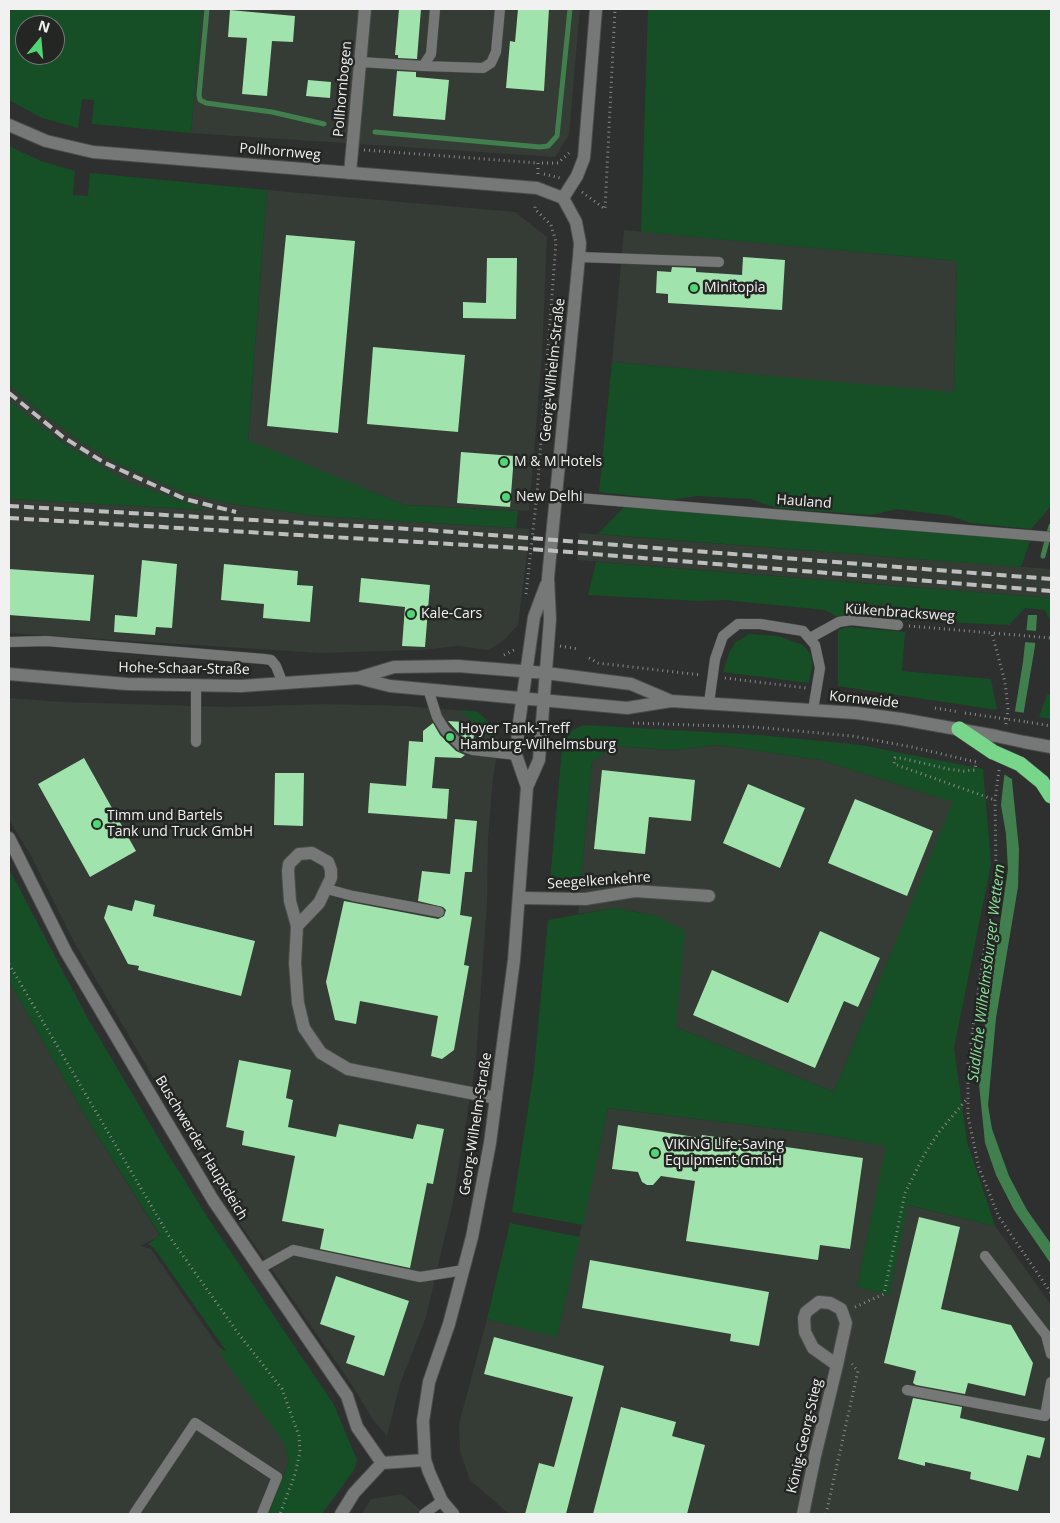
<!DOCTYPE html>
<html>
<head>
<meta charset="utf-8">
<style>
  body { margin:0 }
  #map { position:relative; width:1060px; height:1523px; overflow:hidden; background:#2d302e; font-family:"Open Sans",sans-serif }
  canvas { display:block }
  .frame { position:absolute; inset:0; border:10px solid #f0f1f0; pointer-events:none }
  .north { position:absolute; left:15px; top:15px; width:50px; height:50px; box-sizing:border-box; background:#242624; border:1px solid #767776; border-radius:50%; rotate:17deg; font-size:14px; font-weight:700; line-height:20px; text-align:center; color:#f0f1f0 }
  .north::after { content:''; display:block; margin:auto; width:18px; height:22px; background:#51d674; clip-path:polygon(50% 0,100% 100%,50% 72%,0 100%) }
</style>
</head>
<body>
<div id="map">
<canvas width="1060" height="1523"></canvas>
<div class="frame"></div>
<div class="north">N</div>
</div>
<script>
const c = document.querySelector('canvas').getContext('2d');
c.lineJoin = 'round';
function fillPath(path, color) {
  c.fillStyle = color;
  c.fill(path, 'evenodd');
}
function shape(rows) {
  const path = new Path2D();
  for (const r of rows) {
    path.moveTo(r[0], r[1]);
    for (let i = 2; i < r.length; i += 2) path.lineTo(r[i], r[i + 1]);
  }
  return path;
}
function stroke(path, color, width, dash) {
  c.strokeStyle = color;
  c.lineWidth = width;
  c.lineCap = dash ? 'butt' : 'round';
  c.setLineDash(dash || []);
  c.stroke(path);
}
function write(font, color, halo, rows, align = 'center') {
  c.font = font + ' "Open Sans",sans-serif';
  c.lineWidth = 5;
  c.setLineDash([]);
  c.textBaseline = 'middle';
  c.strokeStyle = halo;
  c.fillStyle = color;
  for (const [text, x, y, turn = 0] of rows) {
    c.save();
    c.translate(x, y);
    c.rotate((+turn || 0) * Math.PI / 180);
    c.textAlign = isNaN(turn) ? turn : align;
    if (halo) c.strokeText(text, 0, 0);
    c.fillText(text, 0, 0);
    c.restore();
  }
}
fillPath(shape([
  [202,9,580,9,569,135,555,157,191,133],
  [267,190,515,212,547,237,542,355,529,511,405,505,248,441],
  [624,230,957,261,954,393,612,362],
  [9,385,42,413,83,443,118,464,185,493,233,504,316,516,530,529,518,625,504,640,489,650,459,646,420,650,319,653,9,633,9,499,204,510,126,481,80,454,46,431,11,404,9,401],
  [579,533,1051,569,1051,598,577,560],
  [9,698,63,702,228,707,324,704,406,706,478,712,495,729,498,749,493,778,488,839,487,903,476,1060,453,1202,426,1317,400,1384,387,1436,374,1421,350,1382,229,1208,73,940,31,856,9,820],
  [718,745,821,760,954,802,834,1092,676,1027,657,916,615,908,578,914,592,762,613,746,672,750],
  [9,981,84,1114,160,1236,140,1246,151,1249,218,1346,228,1353,279,1407,289,1462,269,1514,9,1514],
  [608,1108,828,1135,887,1146,857,1287,889,1295,907,1205,995,1226,1051,1305,1051,1507,1049,1514,509,1514,470,1480,460,1452,459,1424,487,1319,557,1336],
  [402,1494,425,1514,362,1514,371,1499]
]), '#343c35');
fillPath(shape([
  [9,9,202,9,191,133,92,124,94,100,82,99,78,128,42,118,9,100],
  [25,25,55,25,55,55,25,55],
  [648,9,1051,9,1051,506,1031,529,971,523,951,516,898,509,871,515,776,508,751,499,697,496,671,500,599,492,612,362,954,392,957,261,641,232],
  [9,146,41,161,75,171,73,195,88,196,90,173,267,190,248,440,405,505,518,511,516,528,316,516,233,504,185,493,118,464,83,443,42,413,9,385],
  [9,401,60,441,126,481,207,510,9,499],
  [624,507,658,507,964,533,1030,541,1021,567,598,534],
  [596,562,1051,598,1051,623,1045,610,1025,608,1009,625,838,617,825,610,725,600,699,601,588,595],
  [847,627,905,632,902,671,991,679,997,710,838,686,838,630],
  [749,634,778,636,803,645,811,655,812,667,809,683,723,672,729,653,735,643],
  [1051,694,1051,719,1039,717,1047,695],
  [460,710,478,712,495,729,498,745],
  [584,725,760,735,861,745,983,769,991,864,954,1048,967,1142,995,1226,908,1205,889,1295,857,1287,886,1146,828,1135,608,1108,583,1225,512,1212,534,1070,548,920,615,908,657,916,685,931,676,1027,834,1092,953,802,821,760,718,745,672,750,613,746,592,762,581,881,565,886,550,881,562,749,571,731],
  [9,869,87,1017,166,1151,208,1218,334,1405,357,1460,354,1470,322,1514,269,1514,289,1462,285,1445,217,1349,227,1352,154,1248,148,1244,160,1235,84,1114,9,981],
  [510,1223,580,1237,557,1337,487,1319]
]), '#164f26');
fillPath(shape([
  [1028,615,1037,615,1035,646,1012,781,1019,849,1018,887,996,1018,988,1105,992,1129,1009,1176,1027,1210,1051,1244,1051,1264,1014,1210,996,1175,985,1143,979,1084,984,1032,1008,869,1006,834,1001,805,1004,778,1023,662]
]), '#41804e');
fillPath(shape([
  [1024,630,1038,631,1038,643,1023,642],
  [1012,711,1025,713,1015,781,1002,773]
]), '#2d302e');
stroke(shape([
  [207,9,199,95,200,100,206,103,272,112,324,124],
  [375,132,540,147,548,146,557,136,570,9],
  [1043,556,1051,526]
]), '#41804e', 5);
fillPath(shape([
  [399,9,421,9,417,59,398,58,398,55,395,55],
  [518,9,549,9,544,91,506,88,510,41,515,42],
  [230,10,295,16,293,42,272,41,267,96,242,94,247,38,228,37],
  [397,71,416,72,416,77,449,80,445,120,393,116],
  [308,80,331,82,330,98,306,96],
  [286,235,355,241,338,433,267,426],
  [743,257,785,260,782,310,668,303,668,294,656,293,657,271,671,272,672,267,696,268,696,272,742,275],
  [487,258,517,258,516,319,463,318,463,302,486,303],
  [373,347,465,355,458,432,367,424],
  [461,452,514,456,510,507,457,503],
  [142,560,177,564,172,628,156,627,155,635,114,632,115,615,137,617],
  [224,564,298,571,297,585,313,586,310,622,263,618,264,604,221,600],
  [9,569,94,575,90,621,9,615],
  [361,578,430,585,425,647,402,646,405,607,359,602],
  [448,721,463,722,474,734,473,743,465,740],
  [433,723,440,735,456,751,465,755,461,758,435,757,432,788,449,789,447,819,368,813,370,783,406,786,409,741,423,742,423,731],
  [84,758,136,851,90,877,38,784],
  [602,770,695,780,691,821,649,817,645,854,594,849],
  [275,773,304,773,303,826,274,825],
  [748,784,805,808,780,868,723,843],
  [855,799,933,831,907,896,828,863],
  [455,819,477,821,472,872,465,872,460,915,472,917,464,965,469,966,454,1050,442,1059,431,1056,438,1016,360,1001,356,1024,335,1020,326,982,344,901,438,919,444,916,446,910,443,907,418,901,422,871,450,874],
  [135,900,155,905,153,916,255,941,241,996,138,970,139,966,128,964,104,918,108,905,132,911],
  [820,931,880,958,858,1007,844,1001,815,1068,693,1015,712,970,788,1003],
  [239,1060,291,1070,286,1098,293,1100,288,1127,336,1137,339,1124,413,1139,417,1124,444,1129,433,1184,427,1183,410,1268,320,1249,324,1229,282,1221,295,1156,242,1145,244,1131,226,1127],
  [618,1125,701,1138,702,1135,863,1158,850,1249,820,1245,818,1260,686,1241,695,1181,661,1176,653,1185,647,1185,642,1182,638,1172,612,1169],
  [919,1217,960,1227,941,1309,1011,1325,1033,1363,1025,1396,968,1383,965,1394,916,1385,913,1383,916,1371,884,1363],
  [590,1260,769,1292,759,1346,730,1341,731,1334,582,1308],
  [336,1276,409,1301,384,1376,346,1363,355,1336,320,1324],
  [494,1337,604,1366,566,1514,525,1514,539,1463,554,1467,573,1397,484,1374],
  [913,1398,962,1407,960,1418,1045,1438,1040,1458,1027,1455,1018,1491,970,1479,971,1472,925,1462,925,1466,898,1459],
  [621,1407,676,1422,672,1436,705,1445,687,1514,593,1514]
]), '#a1e3ac');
const lane = shape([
  [361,62,423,66,431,54,435,9],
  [423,66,483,68,491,63,496,52,500,9],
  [579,257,719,262],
  [555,496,1051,537],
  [810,638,839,622,851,620,898,625],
  [9,642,46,641,264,659,271,660,276,666,283,684],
  [196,686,196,742],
  [428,689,437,717,445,730,461,746,473,750,516,755],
  [709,703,715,659,723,636,738,624,760,624,803,631,815,645,820,668,813,710],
  [327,889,353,896,439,912],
  [985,1256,1046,1335,1051,1354],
  [259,1269,293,1250,420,1277,464,1270],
  [907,1390,1045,1416,1051,1382],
  [134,1514,195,1423,277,1477,262,1514],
  [424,1514,442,1501]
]);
const street = shape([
  [350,173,365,9],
  [9,838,66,952,213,1200,347,1396,357,1427,382,1463],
  [520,898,585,899,635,891,709,896],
  [297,926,319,903,331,878,331,870,328,862,312,853,299,854,289,864,288,871,290,901,297,926,295,963,298,1003,304,1028,321,1053,348,1069,496,1098],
  [341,1514,354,1493,382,1463,425,1460],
  [803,1514,815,1456,837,1365,846,1323,841,1309,830,1303,819,1302,806,1312,804,1318,805,1332,813,1348,837,1365]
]);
const secondary = shape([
  [9,125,46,141,93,152,537,188,563,198,576,222,580,243,579,257,548,578,550,619,540,748,539,760,527,787,514,960,490,1143,472,1237,449,1324,429,1382,423,1421,425,1460,429,1472,442,1501,453,1514],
  [563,198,577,176,584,158,596,9],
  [9,674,127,684,241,686,358,678,394,667,458,666,546,673,631,684,671,701],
  [358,678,390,686,627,708,671,701,856,713,901,719,996,736],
  [1024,742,1051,747],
  [527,787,516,755,519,723,534,617,546,585]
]);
const highway = shape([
  [959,729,993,752],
  [1020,764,1042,782,1051,796]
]);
stroke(lane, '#4a4c4a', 11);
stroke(street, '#4a4c4a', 14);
stroke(secondary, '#4a4c4a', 14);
stroke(highway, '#4a4c4a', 16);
stroke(shape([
  [364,150,538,163],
  [538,174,538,163,558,163,569,153],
  [544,174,560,178],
  [582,192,605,209,615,9],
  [526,594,537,494,556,242,551,225,535,209,535,203],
  [909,626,992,633],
  [560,646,578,649],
  [504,655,516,649],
  [589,658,598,663,701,675],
  [725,678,806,688],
  [829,692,877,699],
  [935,708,959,712],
  [965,713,999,718],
  [1027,722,1051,726],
  [633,723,754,727,852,736,912,747,976,762,975,770,964,771,948,769,901,758,895,758,894,764,995,800],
  [1006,724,1008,709,1005,682,992,633,1051,638],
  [999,770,995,800,996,869,968,1062,968,1116,979,1168,999,1217,1051,1293],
  [9,964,169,1236,238,1333,282,1389,299,1436,300,1452,295,1474,280,1514],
  [855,1307,884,1294,905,1193,924,1155,939,1132,966,1100],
  [826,1514,858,1371,852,1364]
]), '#888a89', 3, [1, 4]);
stroke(lane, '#757876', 10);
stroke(street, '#757876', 12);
stroke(secondary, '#757876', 12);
stroke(highway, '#78d68b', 15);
stroke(shape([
  [9,393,63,437,105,463,185,499,236,512],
  [9,506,427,530,1051,579],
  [9,518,519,548,1051,591]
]), '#bdbebd', 4, [10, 5]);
const secondaryBridge = shape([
  [996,736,1024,742]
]);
const highwayBridge = shape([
  [993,752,1020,764]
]);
stroke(secondaryBridge, '#4a4c4a', 14, []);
stroke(highwayBridge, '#4a4c4a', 16, []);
stroke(shape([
  [999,718,1027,722]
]), '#888a89', 3, [1, 4]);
stroke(secondaryBridge, '#757876', 12);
stroke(highwayBridge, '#78d68b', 15);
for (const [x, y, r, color] of [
  [694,288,5,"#51d674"],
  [504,462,5,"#51d674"],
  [506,497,5,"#51d674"],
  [411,614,5,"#51d674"],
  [450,737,5,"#51d674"],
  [97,824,5,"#51d674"],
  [655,1153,5,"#51d674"]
]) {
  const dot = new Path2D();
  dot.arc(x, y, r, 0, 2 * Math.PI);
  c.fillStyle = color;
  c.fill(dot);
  stroke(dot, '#242624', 2);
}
write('14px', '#f0f1f0', '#242624', [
  ["Pollhornbogen",343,89,-85],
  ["Pollhornweg",280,152,5],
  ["Georg-Wilhelm-Straße",553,370,-84],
  ["Hauland",804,502,4],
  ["Kükenbracksweg",900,613,4],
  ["Hohe-Schaar-Straße",184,669,1],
  ["Kornweide",864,700,6],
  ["Seegelkenkehre",599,881,-4],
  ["Georg-Wilhelm-Straße",476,1124,-81],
  ["Buschwerder Hauptdeich",201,1148,59],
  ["König-Georg-Stieg",805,1436,-77]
]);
write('14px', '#f0f1f0', '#242624', [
  ["Minitopia",704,288],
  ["M & M Hotels",514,462],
  ["New Delhi",516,497],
  ["Kale-Cars",421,614],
  ["Hoyer Tank-Treff",460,729],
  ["Hamburg-Wilhelmsburg",460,745],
  ["Timm und Bartels",107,816],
  ["Tank und Truck GmbH",107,832],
  ["VIKING Life-Saving",665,1145],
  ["Equipment GmbH",665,1161]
], 'left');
write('italic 15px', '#8ae19a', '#242624', [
  ["Südliche Wilhelmsburger Wettern",987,973,-83]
]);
</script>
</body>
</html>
